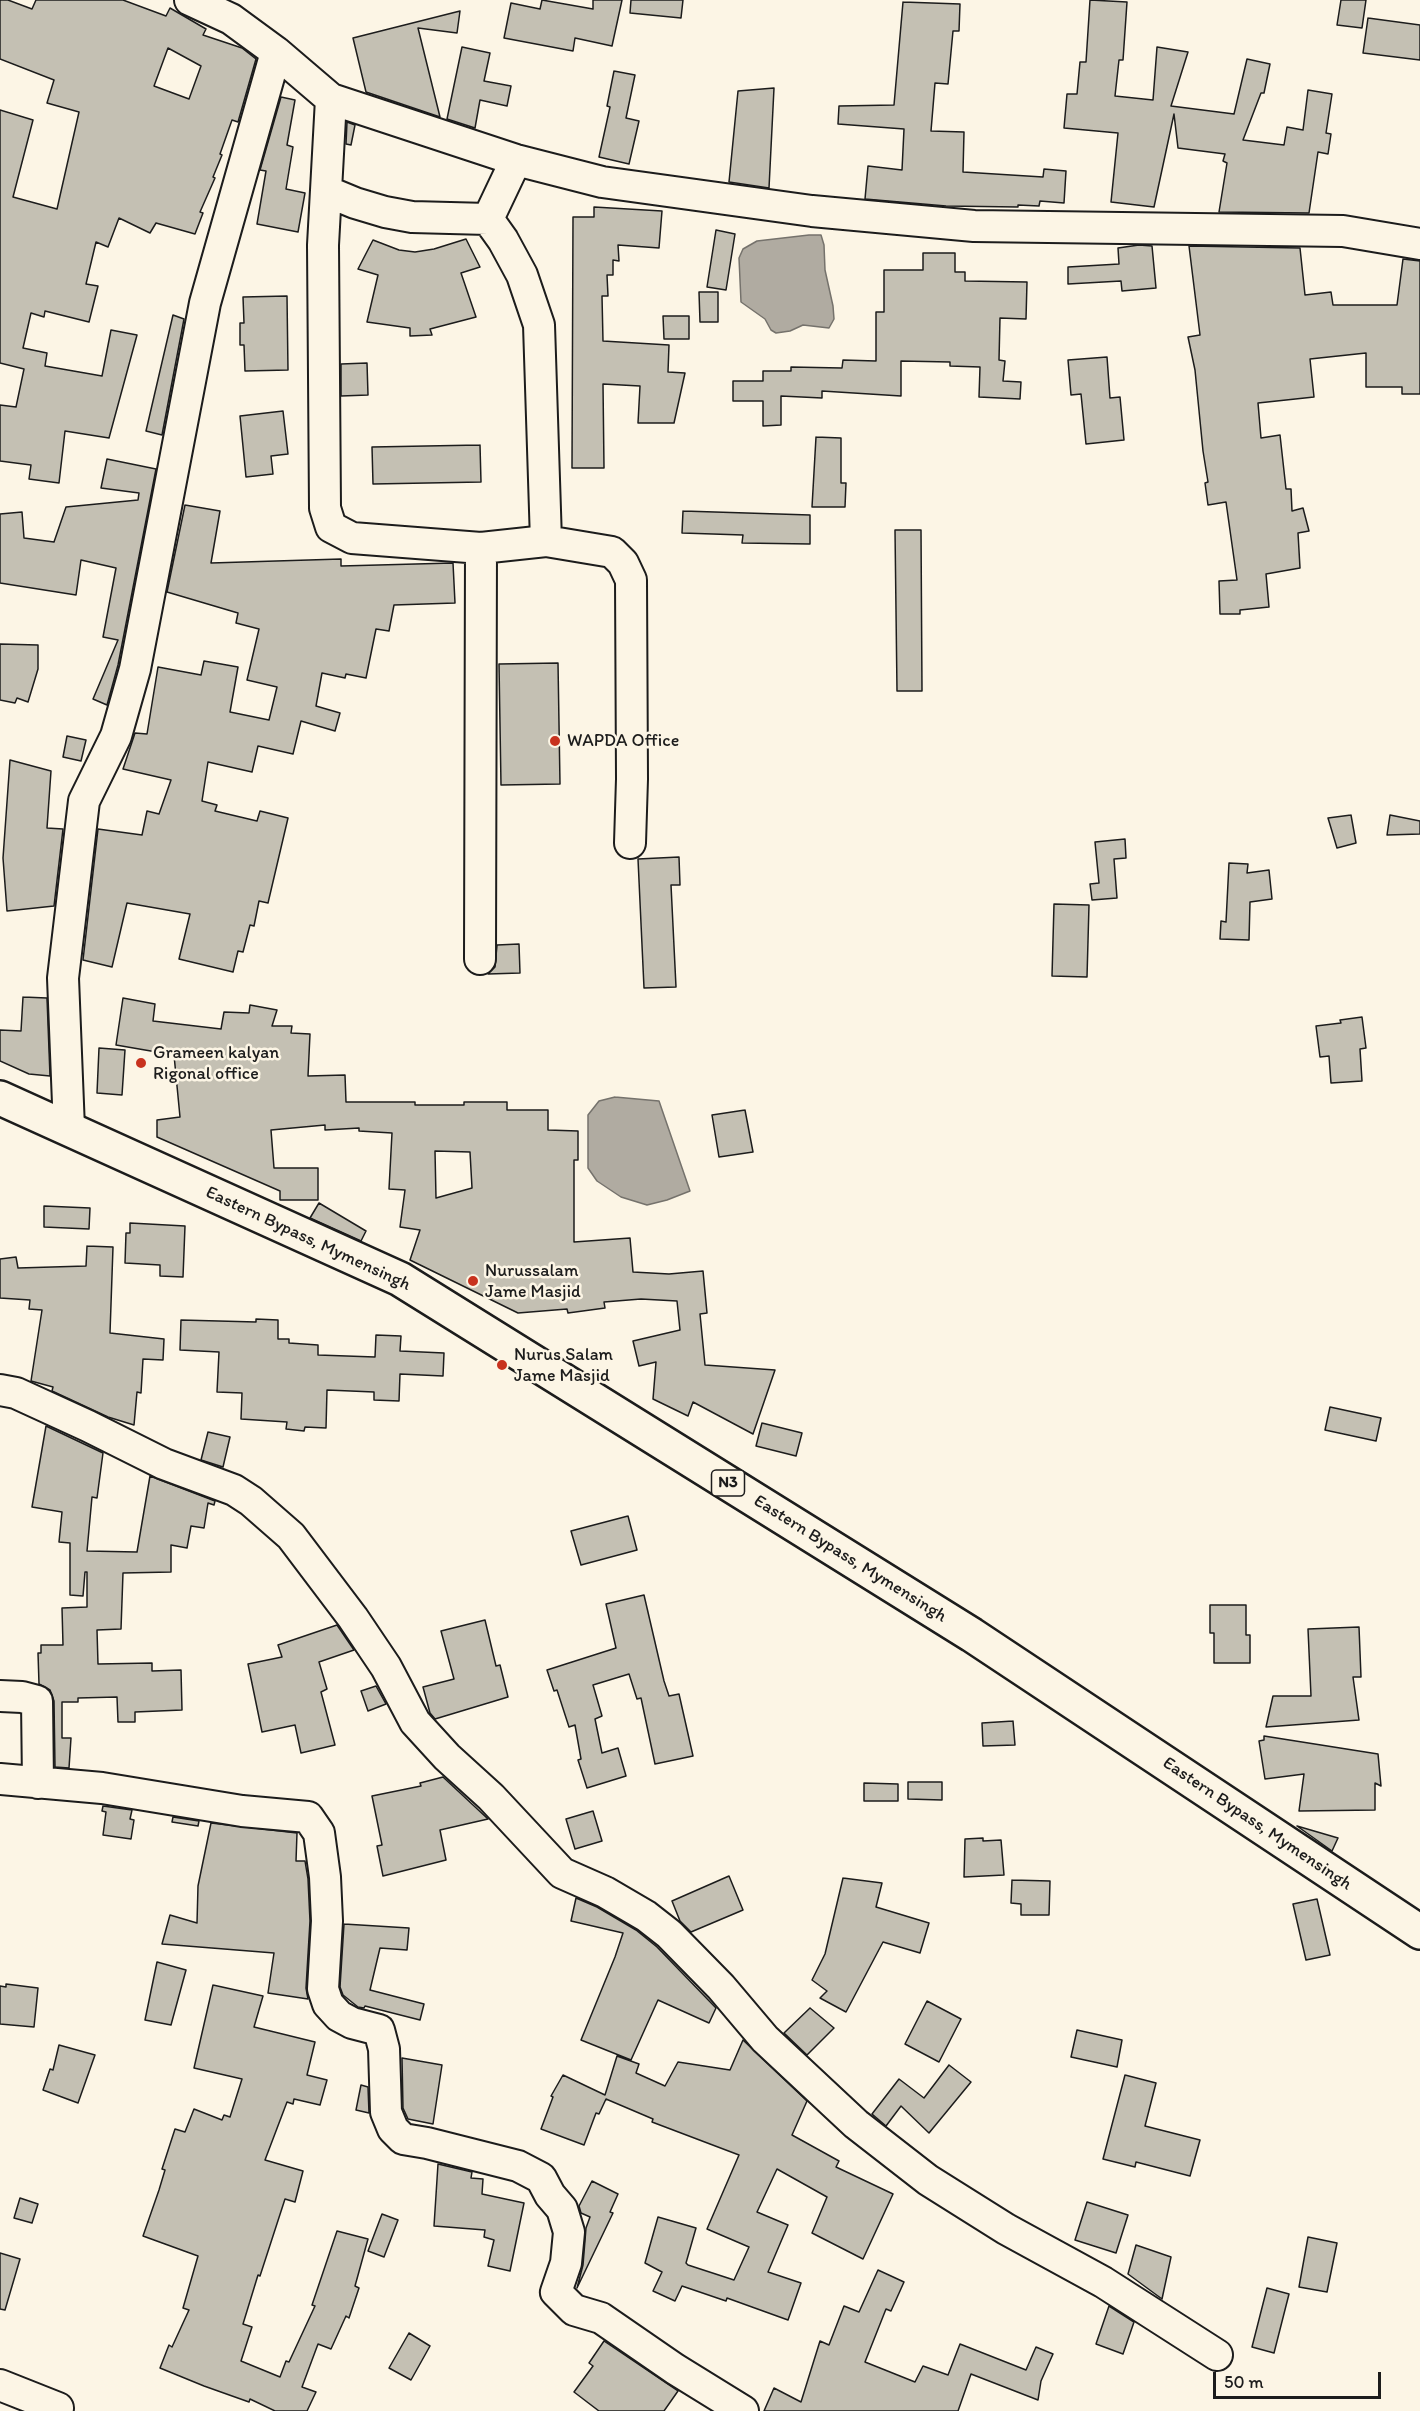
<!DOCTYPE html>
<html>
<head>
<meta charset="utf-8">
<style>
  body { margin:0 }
  #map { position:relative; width:1420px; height:2411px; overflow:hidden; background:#fcf5e5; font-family:Itim,sans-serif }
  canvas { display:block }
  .scale { position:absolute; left:1213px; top:2372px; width:168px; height:27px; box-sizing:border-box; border:3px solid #1c1c1c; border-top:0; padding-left:8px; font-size:18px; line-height:21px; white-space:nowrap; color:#1c1c1c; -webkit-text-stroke:4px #fcf5e5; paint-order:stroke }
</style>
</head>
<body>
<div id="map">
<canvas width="1420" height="2411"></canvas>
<div class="scale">50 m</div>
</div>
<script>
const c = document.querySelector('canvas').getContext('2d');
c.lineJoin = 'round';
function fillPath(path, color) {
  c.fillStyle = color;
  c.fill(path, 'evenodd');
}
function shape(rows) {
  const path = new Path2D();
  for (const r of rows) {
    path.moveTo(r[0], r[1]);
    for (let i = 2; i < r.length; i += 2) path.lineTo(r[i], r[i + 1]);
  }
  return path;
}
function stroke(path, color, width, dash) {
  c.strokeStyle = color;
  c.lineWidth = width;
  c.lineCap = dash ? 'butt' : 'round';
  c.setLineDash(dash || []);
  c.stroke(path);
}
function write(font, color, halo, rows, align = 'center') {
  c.font = font + ' Itim,sans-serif';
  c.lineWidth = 5;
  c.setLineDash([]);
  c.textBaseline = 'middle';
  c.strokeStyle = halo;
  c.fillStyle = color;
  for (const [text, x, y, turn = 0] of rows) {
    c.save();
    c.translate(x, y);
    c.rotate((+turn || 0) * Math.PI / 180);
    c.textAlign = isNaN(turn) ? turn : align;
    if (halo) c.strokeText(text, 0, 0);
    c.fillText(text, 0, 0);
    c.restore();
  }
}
const water = shape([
  [809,235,821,235,824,245,825,270,833,306,834,319,829,328,803,325,790,331,776,333,771,330,765,319,741,302,739,258,743,249,757,241,809,235],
  [615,1097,659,1101,690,1191,667,1200,647,1205,621,1197,597,1181,588,1168,588,1115,599,1101,615,1097]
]);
fillPath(water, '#b0aba1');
stroke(water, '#75726c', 1.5);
const building = shape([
  [0,0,8,0,32,9,36,0,123,0,166,16,170,8,206,29,203,35,242,48,256,59,238,122,232,120,220,154,222,155,213,177,215,178,200,212,203,213,195,234,156,223,150,233,119,218,108,247,96,242,86,284,98,286,89,322,45,311,44,317,31,313,23,348,47,353,45,366,102,376,111,330,137,335,109,438,65,431,59,483,29,479,31,465,0,461,0,405,16,407,24,369,0,363,0,110,33,120,13,197,57,209,79,112,47,103,54,80,0,59,0,0],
  [168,48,201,66,189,99,154,86,168,48],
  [542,0,593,9,593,0,622,0,612,46,575,38,573,51,504,38,511,3,540,9,542,0],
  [631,0,683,0,681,18,630,13,631,0],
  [1090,0,1127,2,1123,60,1119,60,1115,96,1153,100,1157,47,1188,52,1171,106,1234,114,1247,59,1270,64,1264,93,1261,93,1243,140,1284,145,1287,127,1303,130,1308,90,1332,94,1326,133,1331,134,1328,154,1318,152,1309,213,1219,212,1227,163,1223,161,1225,154,1178,148,1174,114,1154,207,1111,202,1118,133,1064,128,1067,94,1077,94,1080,62,1086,62,1090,0],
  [1341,0,1366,0,1362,28,1337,25,1341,0],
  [903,2,960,4,959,31,953,31,948,84,935,83,931,131,964,132,963,172,1043,177,1044,169,1066,171,1064,203,1040,201,1039,206,1018,205,1018,207,946,206,865,199,868,166,902,170,904,129,838,124,839,106,894,105,903,2],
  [460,11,457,33,418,28,440,117,366,92,353,38,460,11],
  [1368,18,1420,25,1420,60,1363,53,1368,18],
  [462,47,490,53,484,81,511,86,507,106,480,100,475,128,447,119,462,47],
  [614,71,635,75,626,118,639,121,629,164,599,157,610,107,607,106,614,71],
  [774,88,769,188,729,182,738,91,774,88],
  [281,97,295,100,287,145,293,147,286,189,305,193,298,232,257,224,266,171,260,170,281,97],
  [347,122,355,125,351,145,346,144,347,122],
  [594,207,662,211,659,248,618,245,619,261,613,260,613,275,607,275,608,296,602,296,603,341,669,345,668,372,685,373,674,423,638,423,640,386,603,384,604,468,572,468,573,217,594,217,594,207],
  [716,230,735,234,726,290,707,287,716,230],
  [466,239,480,267,461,273,476,317,430,329,432,335,410,336,410,328,367,322,378,275,358,269,373,240,399,250,415,252,434,249,466,239],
  [1139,245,1152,246,1156,288,1122,291,1121,281,1068,284,1068,267,1119,264,1118,248,1139,245],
  [1189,246,1300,248,1305,295,1331,292,1333,305,1397,305,1403,259,1420,261,1420,394,1402,394,1402,387,1366,387,1366,353,1310,359,1314,397,1258,403,1261,438,1280,435,1286,489,1291,489,1292,511,1303,508,1309,531,1298,533,1300,568,1266,574,1269,607,1240,610,1240,614,1220,614,1219,581,1237,580,1226,502,1208,505,1205,483,1208,482,1203,451,1195,370,1188,337,1200,335,1189,246],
  [923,253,955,253,955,272,965,272,965,281,1027,282,1026,319,1000,318,999,360,1005,361,1003,381,1021,382,1020,399,979,397,980,367,950,366,950,362,901,361,901,396,822,391,822,398,781,396,781,425,763,426,763,401,733,401,733,381,763,381,763,371,791,371,791,367,842,368,843,360,876,361,876,312,884,312,884,270,923,270,923,253],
  [699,292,718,292,718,322,700,322,699,292],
  [287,296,288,370,245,371,244,345,240,345,240,323,244,323,243,297,287,296],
  [173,315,184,319,162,435,146,431,173,315],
  [663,316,689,316,689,339,664,339,663,316],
  [1107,357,1110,398,1120,397,1124,440,1086,444,1081,394,1071,395,1068,360,1107,357],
  [367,363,368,395,341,396,341,364,367,363],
  [283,411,288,454,271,456,273,474,246,477,240,416,283,411],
  [816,437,841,438,841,483,846,483,845,507,812,507,816,437],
  [480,445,481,482,373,484,372,447,480,445],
  [107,459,156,469,118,665,107,705,93,699,118,640,103,637,116,568,81,560,76,595,0,583,0,514,22,512,24,538,54,542,66,507,138,500,139,493,101,488,107,459],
  [185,505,220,511,211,563,341,559,341,566,453,563,455,603,394,605,389,631,376,629,366,678,346,674,345,678,322,673,316,706,340,713,335,731,301,721,293,754,258,746,252,772,208,762,202,801,217,805,215,811,257,821,260,811,288,818,268,903,259,901,254,926,250,925,243,952,238,951,233,972,179,959,190,914,127,903,112,967,83,960,98,829,142,835,147,811,159,814,171,780,123,769,135,733,147,734,158,667,201,675,204,661,238,667,230,712,269,720,277,687,247,680,259,629,236,623,238,613,167,592,185,505],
  [683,511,810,515,810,544,742,543,743,535,682,533,683,511],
  [895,530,921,530,922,691,897,691,895,530],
  [0,644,38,645,38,669,28,702,17,698,15,703,0,700,0,644],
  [558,663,560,784,501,785,499,664,558,663],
  [67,736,86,740,81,761,63,757,67,736],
  [10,760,51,771,47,828,63,829,54,906,7,911,3,858,10,760],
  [1351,815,1356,843,1337,848,1328,818,1351,815],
  [1390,815,1420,821,1420,834,1387,835,1390,815],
  [1125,839,1126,858,1114,859,1117,898,1092,900,1090,884,1099,883,1095,842,1125,839],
  [679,857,680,885,671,885,676,987,644,988,638,859,679,857],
  [1229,863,1248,864,1247,873,1269,870,1272,899,1250,902,1249,940,1220,939,1221,921,1226,922,1229,863],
  [1054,904,1089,905,1087,977,1052,976,1054,904],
  [519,944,520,973,488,974,495,967,497,945,519,944],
  [23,997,47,998,50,1076,29,1074,0,1061,0,1030,21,1031,23,997],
  [123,998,155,1004,153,1021,221,1029,224,1012,249,1013,250,1005,277,1010,272,1026,292,1026,291,1033,310,1034,308,1076,345,1075,346,1102,415,1102,415,1105,464,1105,464,1102,507,1102,507,1110,548,1110,548,1130,578,1131,578,1160,574,1160,574,1242,630,1238,633,1272,669,1274,703,1271,707,1313,700,1314,705,1365,775,1370,753,1434,693,1402,688,1416,653,1399,656,1362,639,1366,633,1341,680,1330,677,1301,641,1299,604,1302,605,1308,568,1313,567,1309,518,1313,410,1260,420,1230,400,1227,405,1190,389,1189,392,1133,359,1131,359,1128,325,1130,325,1125,271,1130,274,1168,318,1168,318,1200,280,1200,280,1191,157,1137,157,1120,180,1117,174,1055,116,1045,123,998],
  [435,1151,470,1152,472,1188,436,1198,435,1151],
  [1362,1017,1366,1048,1360,1049,1362,1081,1331,1083,1329,1056,1320,1057,1316,1026,1341,1023,1340,1020,1362,1017],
  [99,1048,125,1050,122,1095,97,1093,99,1048],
  [745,1110,753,1152,719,1157,712,1115,745,1110],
  [319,1203,366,1231,361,1241,310,1218,319,1203],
  [44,1206,90,1208,89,1229,44,1227,44,1206],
  [130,1223,185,1226,183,1277,160,1276,160,1265,125,1263,126,1233,130,1233,130,1223],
  [87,1246,113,1247,110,1333,164,1339,163,1360,143,1359,141,1393,137,1392,134,1425,108,1417,52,1391,53,1387,31,1381,42,1310,29,1309,30,1300,0,1298,0,1259,16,1257,18,1268,86,1266,87,1246],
  [256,1319,278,1320,278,1339,289,1339,289,1343,318,1345,318,1355,375,1357,376,1335,401,1336,400,1351,444,1353,443,1376,400,1374,399,1401,374,1400,374,1392,327,1390,326,1428,305,1427,304,1431,286,1429,287,1422,241,1419,242,1393,217,1392,219,1352,180,1350,181,1320,256,1322,256,1319],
  [1330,1407,1381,1418,1376,1441,1325,1430,1330,1407],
  [762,1423,802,1433,796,1456,756,1446,762,1423],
  [46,1426,103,1453,97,1498,92,1497,87,1551,137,1552,150,1476,215,1501,214,1505,208,1503,204,1528,191,1526,187,1548,171,1545,171,1572,123,1573,121,1629,97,1630,98,1664,152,1663,152,1671,181,1670,182,1710,135,1712,135,1722,118,1722,117,1697,78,1698,78,1702,62,1702,62,1738,71,1738,69,1768,55,1767,54,1701,50,1690,39,1684,38,1653,41,1653,41,1645,63,1645,62,1608,87,1607,87,1572,85,1572,83,1596,70,1595,70,1543,59,1542,62,1512,32,1507,46,1426],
  [208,1432,230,1437,223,1467,201,1460,208,1432],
  [628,1516,637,1550,581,1565,571,1531,628,1516],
  [644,1595,664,1681,669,1696,679,1694,693,1756,655,1764,641,1698,637,1699,629,1674,593,1685,602,1716,595,1719,602,1753,618,1748,626,1776,587,1788,578,1760,581,1759,575,1725,569,1727,557,1690,554,1691,547,1670,616,1648,606,1604,644,1595],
  [1210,1605,1246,1605,1246,1635,1250,1635,1250,1663,1214,1663,1214,1633,1210,1633,1210,1605],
  [485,1620,496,1666,500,1665,508,1697,435,1719,430,1713,423,1687,454,1679,441,1631,485,1620],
  [337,1625,354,1650,319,1662,327,1689,321,1692,335,1745,301,1753,295,1725,262,1732,248,1664,282,1657,278,1645,337,1625],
  [1359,1627,1361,1677,1353,1677,1359,1720,1266,1727,1273,1696,1311,1696,1308,1629,1359,1627],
  [376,1686,386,1704,368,1711,361,1691,376,1686],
  [1013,1721,1015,1745,983,1746,982,1723,1013,1721],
  [1264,1736,1378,1754,1381,1786,1375,1783,1375,1810,1299,1811,1304,1774,1265,1779,1259,1741,1264,1740,1264,1736],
  [443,1777,488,1819,440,1830,446,1860,383,1876,377,1846,382,1845,372,1796,421,1786,420,1783,443,1777],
  [908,1782,942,1782,942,1800,908,1799,908,1782],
  [864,1783,898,1784,898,1801,864,1801,864,1783],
  [103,1806,132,1810,130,1819,134,1820,131,1839,103,1835,106,1812,102,1811,103,1806],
  [593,1811,602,1841,575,1849,566,1819,593,1811],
  [173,1817,199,1821,198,1826,172,1822,173,1817],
  [211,1823,297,1833,296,1861,305,1861,308,1879,310,1921,306,1988,308,1999,268,1993,274,1953,162,1944,170,1915,197,1923,198,1886,211,1823],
  [1297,1826,1338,1838,1332,1851,1297,1826],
  [983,1838,983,1841,1001,1840,1004,1875,964,1877,965,1839,983,1838],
  [729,1876,743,1910,691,1932,680,1921,672,1901,729,1876],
  [843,1878,882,1883,876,1907,929,1923,920,1953,883,1942,846,2012,820,1998,827,1991,812,1980,825,1954,843,1878],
  [1012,1880,1050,1881,1049,1915,1021,1915,1021,1904,1011,1903,1012,1880],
  [576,1898,597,1907,636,1930,657,1947,716,2008,709,2023,658,2000,631,2060,581,2040,615,1957,623,1933,571,1921,576,1898],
  [1317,1899,1330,1955,1306,1960,1293,1904,1317,1899],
  [344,1924,409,1928,407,1950,380,1948,370,1990,424,2004,420,2020,365,2006,364,2008,358,2007,343,1995,340,1987,344,1924],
  [157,1962,186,1970,171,2025,145,2020,157,1962],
  [6,1984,38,1988,34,2027,0,2024,0,1986,6,1987,6,1984],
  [213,1985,263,1996,254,2027,315,2042,307,2075,327,2080,320,2105,294,2099,293,2104,287,2102,265,2160,303,2171,295,2202,285,2199,260,2276,258,2275,243,2324,252,2327,241,2361,280,2377,286,2361,289,2362,315,2306,312,2305,337,2231,368,2239,355,2286,359,2288,349,2318,346,2316,331,2349,318,2344,302,2387,316,2392,307,2411,275,2411,250,2399,249,2402,204,2386,160,2368,169,2345,172,2347,189,2310,183,2308,198,2256,143,2236,159,2190,165,2170,162,2169,175,2129,185,2132,194,2109,222,2120,224,2115,230,2117,242,2079,194,2068,213,1985],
  [927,2001,961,2019,939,2062,905,2044,927,2001],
  [810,2008,834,2028,807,2055,784,2033,810,2008],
  [1077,2030,1122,2040,1117,2067,1071,2057,1077,2030],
  [743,2040,807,2101,792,2135,839,2161,836,2167,893,2194,863,2259,812,2233,827,2197,777,2169,757,2212,788,2225,768,2272,801,2283,788,2320,727,2298,726,2301,682,2286,675,2301,653,2291,662,2272,645,2263,658,2217,696,2228,686,2263,688,2265,734,2280,749,2247,707,2229,739,2155,652,2122,653,2119,606,2099,599,2114,596,2113,584,2145,541,2129,553,2097,551,2096,563,2075,605,2095,617,2056,639,2064,636,2073,665,2086,678,2062,730,2070,743,2040],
  [59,2045,95,2055,78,2103,43,2090,50,2069,53,2070,59,2045],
  [402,2058,442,2065,433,2124,408,2119,403,2108,402,2058],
  [949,2065,971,2082,929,2133,901,2106,886,2126,872,2114,899,2079,924,2098,949,2065],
  [1125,2075,1156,2083,1145,2126,1200,2140,1190,2176,1136,2162,1135,2167,1103,2159,1125,2075],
  [361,2085,368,2087,369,2113,356,2110,361,2085],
  [438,2164,472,2172,471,2178,483,2179,482,2194,524,2203,510,2271,488,2266,494,2240,484,2237,485,2230,434,2226,438,2164],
  [592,2181,618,2194,610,2212,613,2213,577,2288,583,2265,586,2228,590,2217,581,2213,579,2206,592,2181],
  [20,2198,38,2204,32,2223,14,2218,20,2198],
  [1087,2202,1128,2215,1116,2253,1075,2240,1087,2202],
  [382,2214,398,2220,384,2257,368,2251,382,2214],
  [1308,2237,1337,2243,1327,2292,1299,2287,1308,2237],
  [1136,2245,1171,2257,1162,2299,1128,2274,1136,2245],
  [0,2253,20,2259,5,2310,0,2309,0,2253],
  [878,2270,904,2282,891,2311,886,2309,865,2362,915,2382,923,2366,948,2375,960,2344,1026,2370,1036,2347,1053,2354,1041,2381,1038,2400,971,2374,958,2411,764,2411,774,2388,801,2402,820,2341,829,2345,844,2306,859,2312,878,2270],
  [1267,2288,1289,2294,1274,2353,1252,2347,1267,2288],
  [1109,2306,1134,2322,1123,2354,1096,2344,1109,2306],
  [409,2333,430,2346,411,2380,389,2368,409,2333],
  [604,2341,678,2391,664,2411,599,2411,574,2392,593,2366,589,2363,604,2341]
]);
fillPath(building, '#c4c0b3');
stroke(building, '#1c1c1c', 1.5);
const minor = shape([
  [190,0,231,19,276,52,331,99,516,160,602,182,812,211,974,226,1343,231,1420,244],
  [331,99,323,245,325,508,331,527,352,538,481,548,546,541,612,552,623,563,631,580,632,779,630,843],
  [326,191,355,203,385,212,412,217,488,219,503,240,522,275,539,325,546,541],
  [488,219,516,160],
  [480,959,481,548],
  [69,1129,63,978,84,801,116,736,135,669,205,303,276,52],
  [0,1390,16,1393,88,1426,164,1464,234,1490,251,1501,291,1536,353,1618,386,1667,415,1722,447,1757,491,1797,562,1873,605,1892,646,1916,669,1934,721,1987,765,2039,856,2124,928,2180,1006,2229,1103,2282,1217,2355],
  [0,1696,22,1697,37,1701,38,1783],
  [0,1779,102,1788,242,1811,308,1817,319,1833,325,1877,327,1921,323,1989,328,2004,339,2016,352,2023,379,2030,384,2049,386,2112,393,2129,403,2139,427,2143,518,2166,541,2178,550,2195,562,2209,569,2232,566,2263,556,2292,574,2310,601,2318,675,2369,743,2411],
  [0,2385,58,2408]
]);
const highway = shape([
  [0,1098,400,1279,972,1635,1420,1932]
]);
stroke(minor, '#1c1c1c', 34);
stroke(highway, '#1c1c1c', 38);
stroke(minor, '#fcf5e5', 30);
stroke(highway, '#fcf5e5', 33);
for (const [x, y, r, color] of [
  [555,741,6,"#c8321e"],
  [141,1063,6,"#c8321e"],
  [473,1281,6,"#c8321e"],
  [502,1365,6,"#c8321e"]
]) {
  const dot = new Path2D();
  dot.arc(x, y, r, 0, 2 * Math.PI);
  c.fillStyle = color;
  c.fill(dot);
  stroke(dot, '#fcf5e5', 2);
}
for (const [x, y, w] of [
  [728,1483,33]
]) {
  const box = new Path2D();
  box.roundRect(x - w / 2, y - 13, w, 26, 4.5);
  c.fillStyle = '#fcf5e5';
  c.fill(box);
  stroke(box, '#1c1c1c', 1.5);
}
write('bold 16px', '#1c1c1c', null, [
  ["N3",728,1483]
]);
write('18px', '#1c1c1c', '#fcf5e5', [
  ["WAPDA Office",567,741],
  ["Grameen kalyan",153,1053],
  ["Rigonal office",153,1074],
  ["Nurussalam",485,1271],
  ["Jame Masjid",485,1292],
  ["Nurus Salam",514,1355],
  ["Jame Masjid",514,1376]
], 'left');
write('18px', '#1c1c1c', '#fcf5e5', [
  ["Eastern Bypass, Mymensingh",308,1239,25],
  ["Eastern Bypass, Mymensingh",850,1559,32],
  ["Eastern Bypass, Mymensingh",1257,1824,34]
]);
</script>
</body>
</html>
